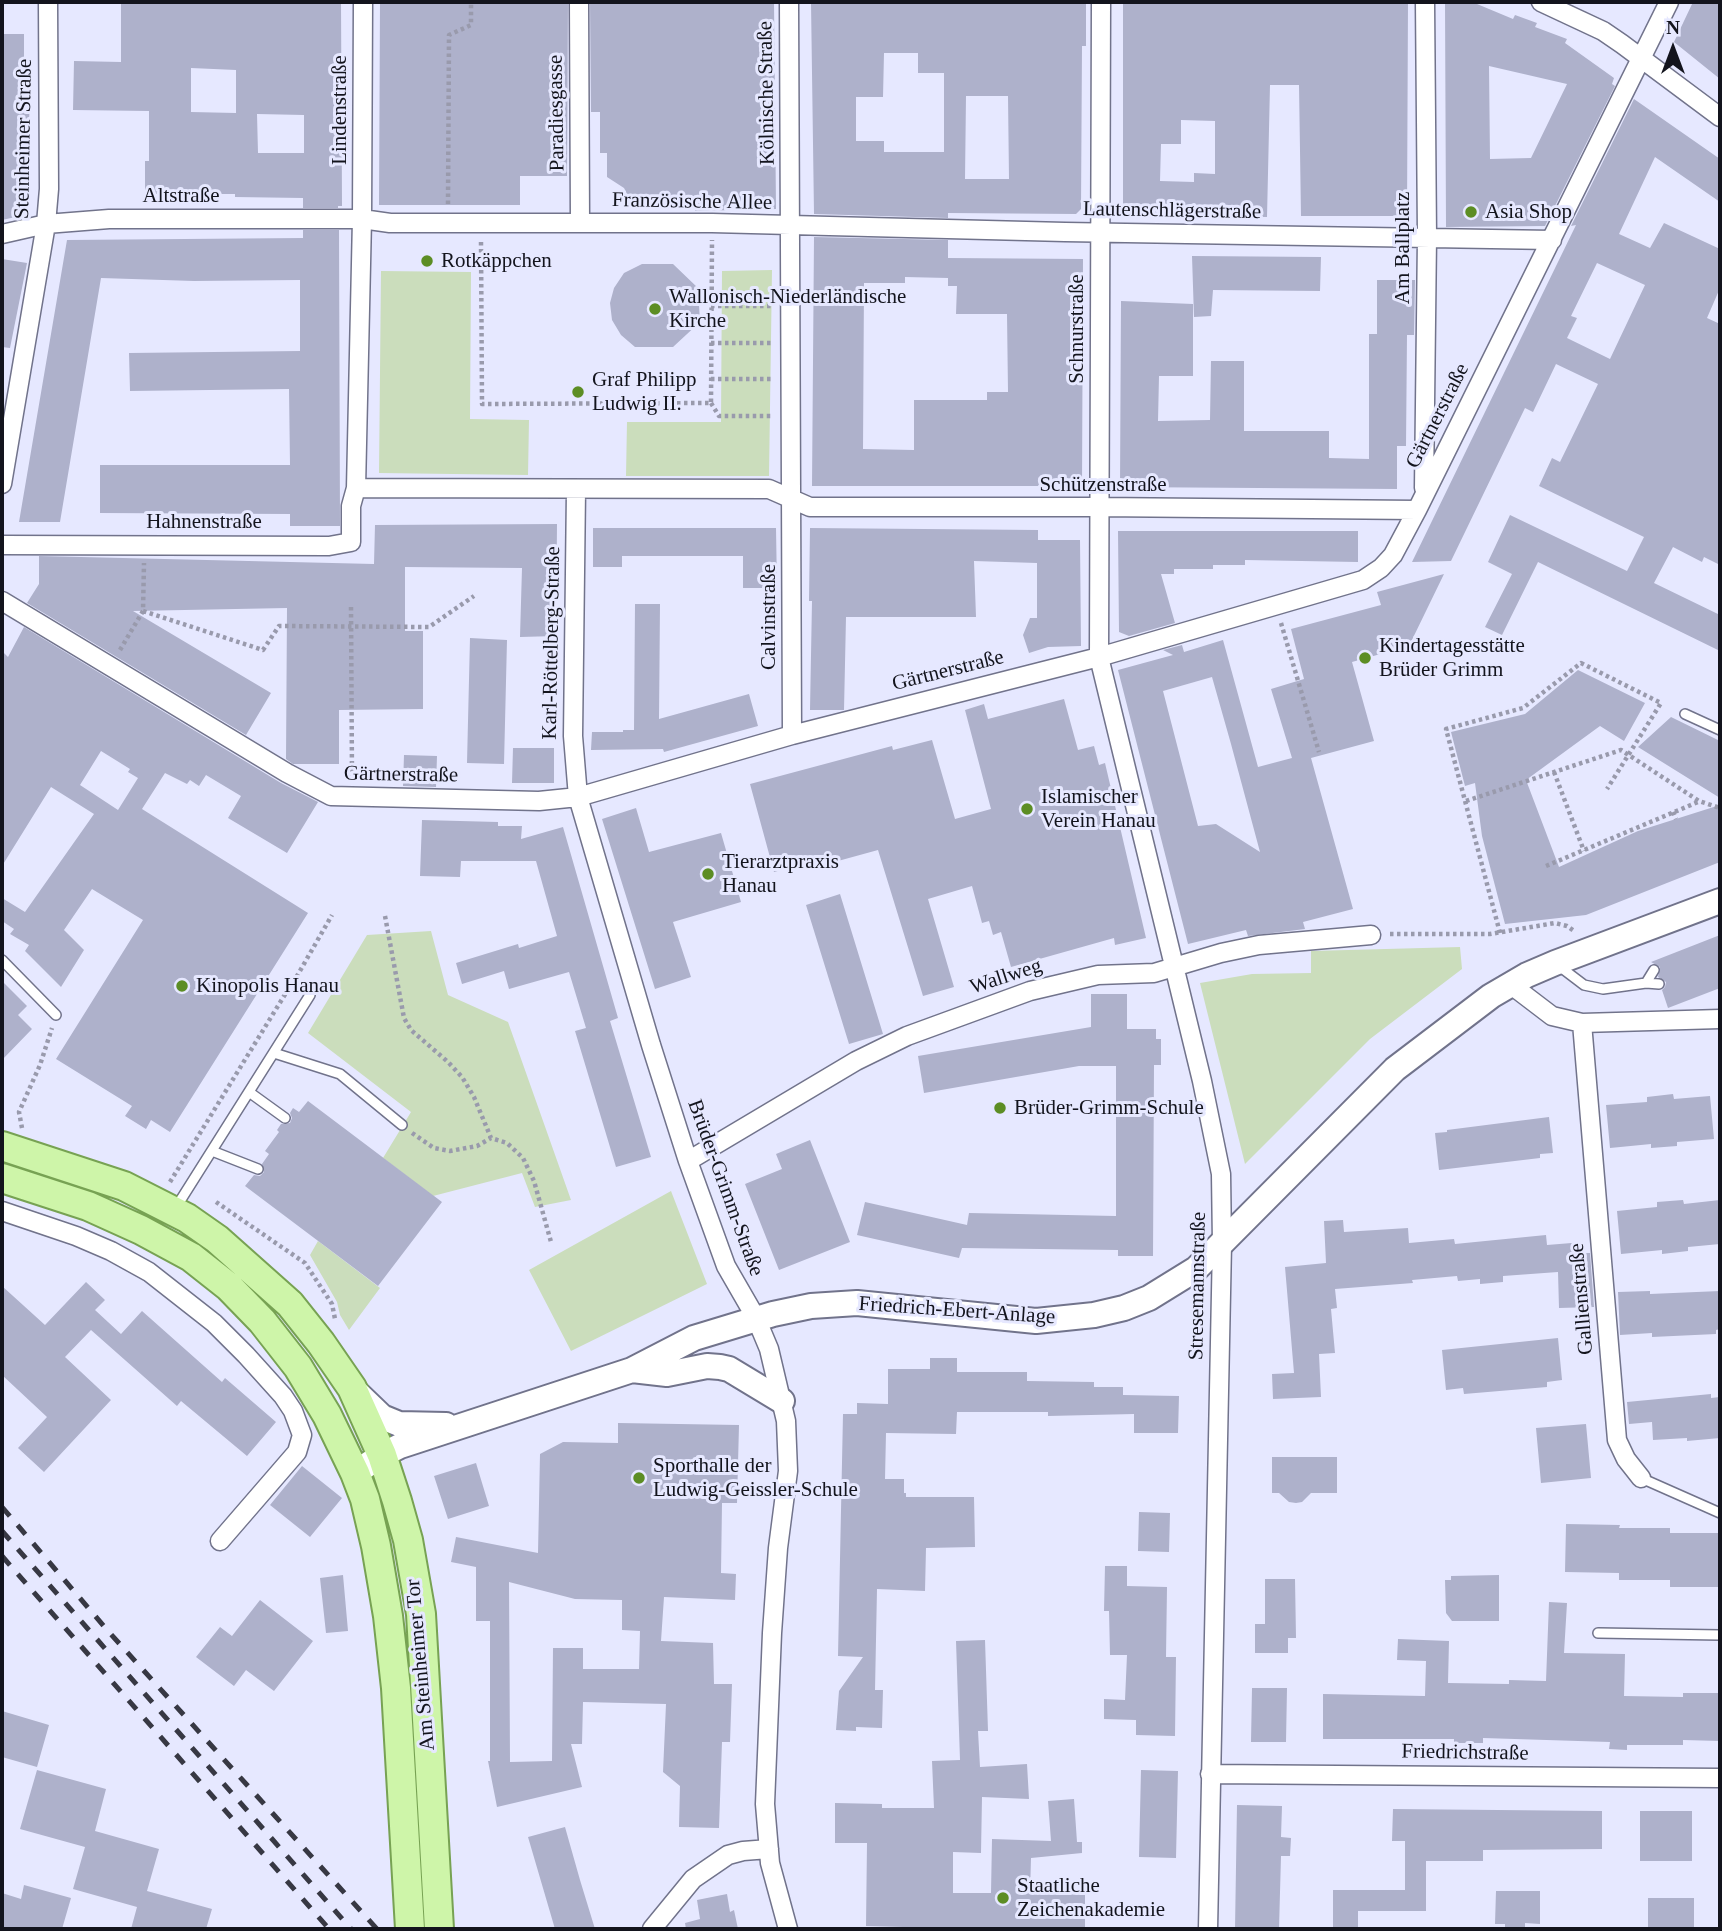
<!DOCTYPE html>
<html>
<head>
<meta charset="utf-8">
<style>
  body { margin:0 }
  #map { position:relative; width:1722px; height:1931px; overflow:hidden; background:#e6e8ff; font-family:"Times New Roman",serif }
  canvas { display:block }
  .frame { position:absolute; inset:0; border:4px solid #13141d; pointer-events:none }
  .north { position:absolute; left:1638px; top:14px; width:70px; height:70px; -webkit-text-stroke:5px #e6e8ff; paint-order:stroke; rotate:0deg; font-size:19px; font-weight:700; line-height:28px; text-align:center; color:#13141d }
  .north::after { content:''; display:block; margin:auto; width:24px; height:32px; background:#13141d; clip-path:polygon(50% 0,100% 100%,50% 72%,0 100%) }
</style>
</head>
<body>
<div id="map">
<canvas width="1722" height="1931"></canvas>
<div class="frame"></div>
<div class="north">N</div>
</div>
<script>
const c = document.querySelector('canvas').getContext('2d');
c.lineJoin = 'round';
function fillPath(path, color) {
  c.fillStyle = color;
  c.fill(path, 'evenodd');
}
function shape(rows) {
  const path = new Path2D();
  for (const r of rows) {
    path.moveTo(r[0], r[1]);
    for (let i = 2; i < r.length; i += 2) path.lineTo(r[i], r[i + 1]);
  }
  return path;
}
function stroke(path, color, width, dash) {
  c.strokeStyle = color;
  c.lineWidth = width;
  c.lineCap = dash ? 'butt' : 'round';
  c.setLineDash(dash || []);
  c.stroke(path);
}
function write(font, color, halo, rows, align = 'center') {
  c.font = font + ' "Times New Roman",serif';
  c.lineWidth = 6;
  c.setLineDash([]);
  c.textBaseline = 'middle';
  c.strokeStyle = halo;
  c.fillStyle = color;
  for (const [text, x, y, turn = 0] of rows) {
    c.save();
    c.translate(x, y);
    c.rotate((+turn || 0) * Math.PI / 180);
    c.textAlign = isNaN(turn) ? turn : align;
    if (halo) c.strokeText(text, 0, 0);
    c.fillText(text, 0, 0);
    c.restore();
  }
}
fillPath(shape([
  [772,270,769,476,626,476,627,422,721,422,722,271],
  [381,271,471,272,470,419,529,420,528,475,379,473],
  [431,931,448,995,508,1022,571,1200,535,1207,522,1173,433,1196,383,1158,411,1112,308,1033,367,935],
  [1460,947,1462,969,1370,1039,1245,1164,1200,983,1252,974,1311,973,1311,951],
  [671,1191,707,1284,571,1351,529,1270],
  [318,1241,380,1288,349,1330,340,1315,337,1302,310,1255]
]), '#cbddbc');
fillPath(shape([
  [121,2,341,2,342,206,338,206,338,208,303,208,303,198,235,197,235,194,145,194,145,161,149,161,149,111,73,110,74,61,121,62],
  [191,68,236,70,236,113,191,112],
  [257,114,304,115,304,153,258,153],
  [380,2,568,2,567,176,520,176,520,205,379,205],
  [590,2,774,2,776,209,695,211,695,208,655,209,655,206,633,206,624,188,607,177,607,153,600,153,600,112,591,112],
  [811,2,1086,2,1086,46,1082,46,1081,209,1076,214,948,213,948,218,814,214],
  [884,53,918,53,918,73,944,73,944,152,884,152,884,141,856,141,856,97,883,97],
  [966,96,1008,96,1009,179,965,179],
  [1123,2,1408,2,1407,216,1301,216,1299,85,1270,85,1267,217,1123,215],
  [1181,120,1215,121,1215,174,1194,173,1194,182,1160,181,1161,144,1181,144],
  [1445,2,1477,4,1513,19,1515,15,1537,23,1535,27,1567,39,1565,43,1614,78,1612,84,1615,86,1545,226,1446,227],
  [1489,66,1567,84,1531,158,1490,159],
  [1693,2,1720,2,1720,79,1674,42],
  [2,34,24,34,24,84,29,84,30,189,29,214,2,220],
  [1634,99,1720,159,1720,202,1655,157,1619,234,1650,248,1664,223,1720,249,1720,288,1707,318,1720,324,1720,565,1704,557,1702,562,1673,547,1654,583,1720,615,1720,651,1538,562,1502,635,1485,627,1512,574,1488,562,1510,515,1627,571,1644,537,1539,486,1552,458,1560,462,1598,384,1556,364,1533,412,1525,408,1451,561,1412,562,1576,225,1571,226],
  [1597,263,1645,285,1610,359,1567,338,1577,318,1571,316],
  [303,230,339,230,340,526,290,526,290,514,100,513,100,465,290,465,289,389,130,391,129,353,300,351,300,280,194,281,101,278,60,522,19,522,67,240,303,238],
  [814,237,948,240,948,258,1083,259,1082,486,812,486],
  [905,277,948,278,948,286,957,286,956,314,1007,314,1008,392,987,392,987,400,914,400,914,450,863,449,864,283,905,283],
  [1192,256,1321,257,1320,291,1213,290,1211,316,1194,317],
  [2,259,27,263,10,348,2,347],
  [642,264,673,264,698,288,700,322,673,347,635,347,621,335,612,320,610,303,614,288,624,273],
  [1377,280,1415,280,1414,335,1407,335,1406,446,1397,446,1397,489,1120,487,1121,301,1193,304,1193,376,1159,376,1158,421,1210,420,1211,361,1244,361,1244,431,1329,431,1329,458,1369,459,1369,334,1377,334],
  [557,524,556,636,520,637,522,568,405,567,405,631,423,631,423,709,339,710,339,764,293,764,286,759,287,608,133,611,271,693,246,735,27,603,39,584,39,556,374,564,375,525],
  [593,528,776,528,777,588,743,588,743,556,622,556,622,567,593,567],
  [810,528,1038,530,1038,540,1080,540,1081,646,1048,647,1029,653,1023,635,1030,618,1037,618,1037,563,974,561,976,617,846,617,844,710,810,710,812,601,809,601],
  [1118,531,1358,531,1358,562,1245,560,1245,565,1213,565,1213,569,1174,569,1174,574,1161,574,1175,623,1129,636,1119,632],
  [1444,574,1409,646,1352,662,1374,741,1311,758,1353,909,1303,922,1305,929,1248,936,1246,930,1188,944,1118,670,1173,655,1163,650,1182,645,1184,652,1223,640,1258,767,1292,758,1271,689,1304,679,1291,629,1381,605,1377,592],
  [1212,677,1231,744,1260,852,1216,824,1198,826,1163,691],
  [635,604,660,604,659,719,749,694,758,726,664,752,663,749,591,750,592,732,623,732,623,730,634,730],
  [24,627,281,783,318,802,287,853,228,818,241,796,206,775,199,786,190,780,187,784,165,773,142,809,308,913,170,1132,151,1120,146,1129,125,1116,132,1106,56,1059,143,920,92,889,64,930,84,950,61,987,25,951,29,945,10,934,14,929,2,921,2,898,25,912,94,814,51,787,2,866,2,651,8,657],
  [101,751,130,769,128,772,138,778,118,810,80,785],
  [470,638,507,640,504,764,467,763],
  [1578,670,1645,703,1624,741,1600,726,1526,780,1559,867,1638,831,1720,805,1720,862,1586,915,1505,924,1482,836,1475,783,1465,786,1451,732,1525,714],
  [1064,699,1078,750,1094,746,1099,765,1105,763,1146,938,1115,945,1114,938,1011,967,1001,932,993,935,989,921,982,923,972,886,928,899,954,987,923,996,878,850,838,861,836,855,774,872,750,784,892,746,893,750,932,740,955,819,991,809,965,710,984,704,988,719],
  [1671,717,1720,741,1720,798,1638,747],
  [513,748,554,748,554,783,512,783],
  [404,755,437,756,436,787,403,786],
  [636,808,649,852,721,833,741,902,673,922,691,977,655,989,602,819],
  [422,820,498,822,498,826,522,826,521,839,563,827,618,1018,610,1021,651,1157,616,1167,575,1031,586,1028,569,972,509,989,504,971,462,984,456,963,518,944,519,948,557,936,536,861,461,861,460,877,420,876],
  [840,894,883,1034,849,1044,806,905],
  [1720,935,1720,988,1668,1008,1662,990,1665,987,1666,982,1658,977,1660,967,1651,962],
  [2,981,27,1006,18,1015,32,1029,2,1060],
  [1091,994,1127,994,1127,1029,1156,1029,1156,1039,1161,1039,1161,1065,1154,1065,1153,1256,1118,1256,1118,1250,962,1248,959,1258,857,1235,865,1202,967,1225,969,1213,1116,1216,1116,1066,1079,1066,924,1093,918,1056,1091,1027],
  [1673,1094,1674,1099,1710,1096,1714,1139,1677,1142,1677,1146,1651,1148,1651,1144,1610,1148,1606,1105,1647,1102,1647,1097],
  [308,1101,442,1202,378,1286,245,1186,254,1175,260,1176,264,1172,262,1164,269,1154,265,1151,279,1132,277,1130,281,1124,290,1123,292,1118,290,1113,293,1108,299,1112],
  [1549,1117,1553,1153,1540,1154,1540,1158,1439,1170,1435,1133,1447,1132,1447,1130],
  [810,1140,850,1242,779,1270,745,1184,782,1169,776,1154],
  [1683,1200,1684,1204,1720,1200,1720,1244,1688,1247,1688,1251,1662,1254,1662,1250,1621,1254,1617,1211,1657,1207,1657,1202],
  [1343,1220,1344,1232,1408,1228,1409,1243,1454,1239,1455,1244,1546,1235,1547,1245,1584,1242,1585,1253,1590,1253,1594,1307,1559,1308,1558,1272,1503,1276,1503,1282,1480,1284,1480,1279,1458,1281,1457,1276,1412,1280,1413,1283,1335,1289,1337,1308,1331,1309,1335,1353,1319,1354,1321,1397,1273,1399,1272,1374,1294,1373,1285,1267,1326,1263,1324,1221],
  [86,1282,105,1300,95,1310,121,1334,142,1311,222,1382,225,1378,276,1422,247,1456,181,1401,177,1406,91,1330,65,1357,111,1400,44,1472,18,1448,47,1417,2,1375,2,1286,45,1325],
  [1650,1291,1650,1294,1720,1291,1720,1329,1716,1330,1716,1334,1652,1337,1652,1333,1620,1335,1618,1292],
  [1558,1338,1562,1380,1547,1382,1547,1387,1464,1394,1463,1388,1446,1390,1442,1350],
  [930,1358,957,1358,957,1372,1027,1372,1027,1381,1094,1382,1094,1387,1123,1387,1123,1395,1179,1396,1178,1433,1134,1433,1134,1414,1048,1416,1048,1412,957,1412,956,1434,886,1433,885,1479,904,1479,904,1493,906,1493,906,1497,974,1497,975,1547,926,1548,925,1591,877,1589,875,1690,883,1690,882,1728,856,1727,856,1731,836,1730,839,1691,863,1657,838,1656,843,1414,857,1414,857,1403,888,1404,888,1369,930,1369],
  [1711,1394,1711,1398,1720,1397,1720,1438,1687,1441,1687,1438,1653,1440,1652,1422,1629,1424,1627,1402],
  [618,1423,739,1425,737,1503,722,1503,721,1573,736,1574,735,1600,664,1597,661,1641,713,1643,714,1684,732,1684,730,1742,722,1742,719,1828,679,1827,680,1786,663,1772,666,1704,583,1702,582,1744,571,1744,582,1787,497,1807,488,1761,490,1761,490,1621,476,1621,476,1567,451,1562,456,1537,538,1553,540,1454,563,1442,618,1443],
  [509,1582,575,1599,622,1600,622,1630,640,1631,639,1669,583,1669,583,1648,553,1648,552,1761,510,1762],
  [1586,1424,1591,1478,1541,1483,1536,1428],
  [1272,1457,1337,1457,1337,1493,1311,1493,1302,1502,1296,1503,1289,1502,1279,1493,1272,1493],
  [476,1463,489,1506,448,1519,434,1476],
  [302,1466,342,1498,310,1537,270,1505],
  [1139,1512,1170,1513,1169,1552,1138,1551],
  [1566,1524,1620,1525,1619,1528,1670,1528,1670,1533,1720,1533,1720,1587,1670,1587,1670,1580,1619,1580,1619,1573,1565,1572],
  [1105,1566,1127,1566,1127,1586,1167,1587,1166,1657,1176,1657,1175,1736,1136,1735,1136,1720,1104,1719,1104,1699,1125,1700,1127,1655,1110,1655,1109,1611,1104,1611],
  [343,1575,348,1631,326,1633,320,1578],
  [1499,1575,1499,1621,1452,1621,1446,1613,1445,1580,1451,1580,1451,1576],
  [1265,1579,1295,1579,1296,1638,1288,1638,1288,1653,1255,1653,1255,1624,1265,1624],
  [260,1600,313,1641,274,1691,246,1670,234,1686,196,1657,220,1627,232,1636],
  [1549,1602,1567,1603,1564,1653,1625,1654,1624,1696,1683,1697,1683,1693,1720,1693,1720,1741,1683,1740,1683,1745,1627,1745,1627,1750,1609,1749,1610,1742,1483,1738,1483,1743,1454,1743,1454,1739,1323,1739,1323,1694,1425,1696,1426,1661,1397,1660,1398,1639,1449,1641,1448,1683,1509,1684,1509,1680,1546,1681],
  [985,1640,988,1731,978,1731,980,1767,1027,1764,1029,1799,982,1797,981,1853,953,1852,953,1893,991,1893,992,1839,1051,1841,1048,1801,1074,1799,1077,1842,1082,1842,1082,1853,1031,1858,1030,1894,1085,1894,1085,1929,903,1929,903,1927,866,1926,867,1843,835,1843,835,1803,882,1804,882,1808,934,1808,932,1761,960,1760,956,1641],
  [1252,1688,1287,1688,1286,1742,1251,1742],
  [2,1711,49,1725,37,1767,2,1757],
  [37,1770,106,1789,95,1831,159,1849,147,1891,212,1909,206,1929,131,1929,137,1907,73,1889,85,1847,20,1829],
  [1141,1770,1178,1771,1176,1858,1139,1857],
  [1237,1805,1282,1806,1281,1837,1291,1838,1290,1856,1281,1856,1279,1929,1235,1929],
  [1393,1809,1602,1811,1602,1849,1483,1850,1483,1861,1426,1861,1426,1911,1358,1911,1358,1929,1333,1929,1333,1890,1405,1890,1405,1841,1392,1841],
  [1640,1811,1692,1811,1692,1861,1640,1861],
  [565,1827,580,1880,595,1929,555,1929,528,1837],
  [24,1885,71,1898,62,1929,2,1929,2,1893,21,1899],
  [1496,1891,1540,1891,1540,1924,1525,1923,1525,1929,1505,1929,1505,1924,1495,1924],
  [727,1894,730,1912,734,1910,738,1929,686,1929,685,1923,700,1919,697,1900],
  [1648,1898,1694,1898,1694,1929,1648,1929]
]), '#aeb1cb');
const lane = shape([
  [1685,714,1720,730],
  [2,960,56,1015],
  [1559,966,1584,985,1603,989,1646,983,1659,984],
  [1646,983,1654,970],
  [274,1053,340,1074,402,1125],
  [249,1092,285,1118],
  [212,1151,258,1169],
  [175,1209,310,995],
  [1641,1478,1720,1513],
  [1598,1633,1720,1635]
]);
const street = shape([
  [579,2,580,223],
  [789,2,792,735],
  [1101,2,1099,657,1202,1081,1221,1174,1222,1244,1208,1929],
  [1541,2,1603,31,1622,44,1720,117],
  [2,234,46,224,109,219,362,219,390,223,712,223,1065,232,1552,240],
  [2,484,46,224,49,189,48,2],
  [356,488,769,489,810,507,1099,507,1417,510],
  [1424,488,1427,237,1425,2],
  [576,490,573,736,578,797,651,1045,688,1161,726,1266,756,1318,769,1349,786,1421,788,1471,778,1548,772,1633,765,1804,770,1863,788,1929],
  [2,545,329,546,351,542,351,506,356,488,362,219,363,2],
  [2,601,287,773,331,796,539,801,578,797,792,735,1099,657,1363,580,1381,568,1393,555,1417,510,1669,2],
  [1510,984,1552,1016,1582,1023,1720,1019],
  [1582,1023,1617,1440,1626,1459,1641,1478],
  [688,1161,856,1061,907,1036,1030,991,1098,975,1154,973,1221,953,1259,945,1371,935],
  [2,1211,76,1236,111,1251,149,1272,214,1323,246,1355,283,1396,293,1411,302,1435,297,1452,220,1541],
  [1210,1774,1720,1778],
  [652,1929,693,1879,728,1855,743,1851,769,1849]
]);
const secondary = shape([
  [632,1370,667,1374,707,1366,720,1367,729,1369,782,1401],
  [357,1393,382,1417,399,1424,446,1425],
  [355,1473,382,1455,400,1446,632,1370,694,1338,773,1314,811,1306,857,1303,1036,1321,1094,1315,1124,1308,1149,1298,1196,1269,1395,1069,1491,996,1527,975,1555,963,1720,901]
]);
const primary = shape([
  [2,1146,124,1186,187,1218,217,1239,290,1304,321,1343,352,1388,382,1455,397,1501,408,1540,421,1614,439,1929],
  [2,1178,88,1206,141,1230,191,1257,229,1287,262,1321,298,1367,327,1415,355,1473,365,1499,376,1546,388,1616,396,1688,410,1929]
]);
stroke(lane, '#71738b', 12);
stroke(street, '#71738b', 21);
stroke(secondary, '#71738b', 28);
stroke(primary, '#77a253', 32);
stroke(shape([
  [448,204,449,35,471,25,471,2],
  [481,242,482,404,711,403,712,240],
  [711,306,774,306],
  [711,343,774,343],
  [711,379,773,379],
  [711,403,719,416,773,416],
  [351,607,352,778],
  [143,611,263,650,279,626,429,627,474,596],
  [1281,623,1319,752],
  [120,650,143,611,144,563],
  [1554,772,1584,851],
  [1466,801,1621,750,1699,801,1720,808],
  [1673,812,1676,819],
  [1546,866,1698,802],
  [385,916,404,1018,411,1030,448,1062,462,1077,474,1097,491,1138,507,1143,523,1158,534,1181,551,1242],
  [1500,933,1446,729,1523,708,1581,663,1661,703,1607,789],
  [1390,934,1490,934,1555,923,1567,926,1574,931],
  [293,983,332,915],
  [22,1128,19,1112,40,1065,52,1028],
  [412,1133,434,1148,450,1151,477,1146,491,1138],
  [170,1182,292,983],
  [216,1202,305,1263,332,1304,335,1319]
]), '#999aac', 4.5, [3.5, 3.5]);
stroke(lane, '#fff', 9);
stroke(street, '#fff', 18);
stroke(secondary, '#fff', 24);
stroke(primary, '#cef5a9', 28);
stroke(shape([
  [2,1507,108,1631,377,1929],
  [2,1531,351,1929],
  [2,1556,329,1929]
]), '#373843', 5, [12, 12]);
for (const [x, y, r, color] of [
  [1471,212,7,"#5c8d24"],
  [427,261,7,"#5c8d24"],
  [655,309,7,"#5c8d24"],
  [578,392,7,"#5c8d24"],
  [1365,658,7,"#5c8d24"],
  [1027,809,7,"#5c8d24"],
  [708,874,7,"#5c8d24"],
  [182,986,7,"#5c8d24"],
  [1000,1108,7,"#5c8d24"],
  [639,1478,7,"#5c8d24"],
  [1003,1898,7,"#5c8d24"]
]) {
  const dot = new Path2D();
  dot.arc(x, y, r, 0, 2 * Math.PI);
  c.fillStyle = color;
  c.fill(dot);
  stroke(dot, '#e6e8ff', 2.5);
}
write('21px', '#13141d', '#e6e8ff', [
  ["Kölnische Straße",767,93,-91],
  ["Lindenstraße",340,110,-90],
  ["Paradiesgasse",557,113,-91],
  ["Steinheimer Straße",24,139,-89],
  ["Altstraße",181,196],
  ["Französische Allee",692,202,1],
  ["Lautenschlägerstraße",1172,211,1],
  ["Am Ballplatz",1403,248,-90],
  ["Schnurstraße",1077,329,-90],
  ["Gärtnerstraße",1438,416,-63],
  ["Schützenstraße",1103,485],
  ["Hahnenstraße",204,522],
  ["Calvinstraße",769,617,-90],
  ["Karl-Röttelberg-Straße",552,643,-89],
  ["Gärtnerstraße",948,671,-14],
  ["Gärtnerstraße",401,775,1],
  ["Wallweg",1006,977,-18],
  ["Brüder-Grimm-Straße",725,1188,70],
  ["Stresemannstraße",1198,1286,-89],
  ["Gallienstraße",1582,1299,-95],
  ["Friedrich-Ebert-Anlage",957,1311,4],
  ["Am Steinheimer Tor",421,1665,-95],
  ["Friedrichstraße",1465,1753,1]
]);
write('21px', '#13141d', '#e6e8ff', [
  ["Asia Shop",1485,212],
  ["Rotkäppchen",441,261],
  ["Wallonisch-Niederländische",669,297],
  ["Kirche",669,321],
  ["Graf Philipp",592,380],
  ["Ludwig II.",592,404],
  ["Kindertagesstätte",1379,646],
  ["Brüder Grimm",1379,670],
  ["Islamischer",1041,797],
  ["Verein Hanau",1041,821],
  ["Tierarztpraxis",722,862],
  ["Hanau",722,886],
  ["Kinopolis Hanau",196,986],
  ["Brüder-Grimm-Schule",1014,1108],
  ["Sporthalle der",653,1466],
  ["Ludwig-Geissler-Schule",653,1490],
  ["Staatliche",1017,1886],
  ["Zeichenakademie",1017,1910]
], 'left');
</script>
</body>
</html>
